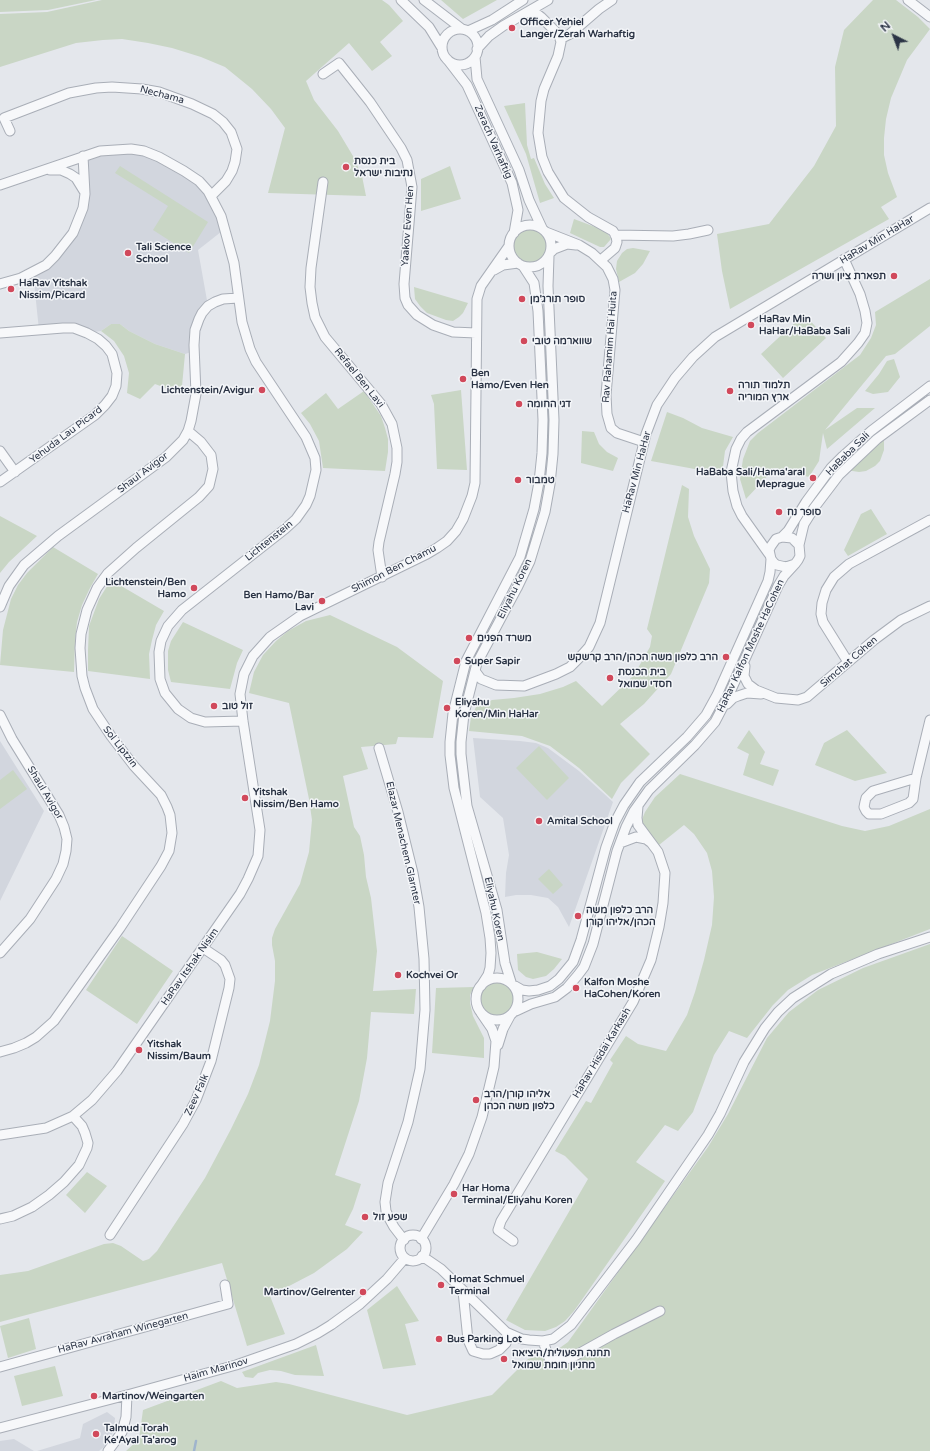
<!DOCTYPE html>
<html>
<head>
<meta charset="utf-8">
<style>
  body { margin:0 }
  #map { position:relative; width:930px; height:1451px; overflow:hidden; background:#e4e7ec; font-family:"Varela Round",sans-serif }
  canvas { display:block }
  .north { position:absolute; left:874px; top:16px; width:40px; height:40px; -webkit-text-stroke:3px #f4f6f9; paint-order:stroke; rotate:318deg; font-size:11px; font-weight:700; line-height:16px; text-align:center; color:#2b3445 }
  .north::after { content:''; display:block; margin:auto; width:14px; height:18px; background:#2b3445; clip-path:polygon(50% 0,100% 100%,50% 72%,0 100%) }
</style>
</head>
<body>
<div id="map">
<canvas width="930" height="1451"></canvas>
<div class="north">N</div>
</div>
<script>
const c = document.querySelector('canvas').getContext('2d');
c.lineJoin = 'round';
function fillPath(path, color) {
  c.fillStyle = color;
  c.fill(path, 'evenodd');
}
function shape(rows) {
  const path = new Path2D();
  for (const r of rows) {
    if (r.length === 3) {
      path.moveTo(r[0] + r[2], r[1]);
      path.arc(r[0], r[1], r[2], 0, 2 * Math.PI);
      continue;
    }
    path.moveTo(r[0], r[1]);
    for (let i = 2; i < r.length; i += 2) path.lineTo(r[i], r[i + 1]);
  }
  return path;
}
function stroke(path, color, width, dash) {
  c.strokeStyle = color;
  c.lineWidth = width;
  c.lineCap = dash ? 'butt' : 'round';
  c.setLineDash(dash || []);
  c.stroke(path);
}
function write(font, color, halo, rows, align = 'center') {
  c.font = font + ' "Varela Round","Noto Sans Hebrew",sans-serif';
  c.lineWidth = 3;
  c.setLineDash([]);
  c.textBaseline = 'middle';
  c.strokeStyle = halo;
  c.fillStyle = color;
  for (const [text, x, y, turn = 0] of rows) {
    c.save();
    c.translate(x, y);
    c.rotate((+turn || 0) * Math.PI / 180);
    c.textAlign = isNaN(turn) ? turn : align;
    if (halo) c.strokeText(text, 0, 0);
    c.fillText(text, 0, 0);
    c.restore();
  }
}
fillPath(shape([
  [144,151,199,181,226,228,198,250,208,306,202,313,195,351,185,354,155,344,129,331,120,324,111,324,101,331,87,333,39,330,33,273,55,256,83,208,83,156],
  [473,738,520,741,536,743,548,748,579,771,613,802,569,927,558,907,548,898,531,895,516,895,505,897,506,873,509,855,503,818,480,797],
  [0,741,44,811,0,901],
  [107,1412,115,1418,114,1430,104,1447,99,1451,37,1451,80,1438,83,1424],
  [14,1439,34,1451,0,1451,0,1441]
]), '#d2d6de');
fillPath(shape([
  [0,0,96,0,48,10,0,12],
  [102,0,382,0,389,5,403,21,380,42,392,56,372,71,349,43,306,81,314,100,338,131,353,156,362,176,366,196,268,193,285,128,271,109,252,89,225,67,201,57,172,48,148,43,122,39,103,40,76,43,0,67,0,14,47,12],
  [441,0,497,0,463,19],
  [873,0,896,0,918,17,930,29,907,60,891,98,886,119,884,138,884,155,888,173,897,197,881,207,889,219,730,309,722,271,717,234,769,224,814,166,836,126,835,67,844,30],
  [525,103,527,145,531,159,534,158,545,184,554,198,540,203,526,154,504,106],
  [120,166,208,222,189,253,153,230,168,206,115,173],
  [450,166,461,199,421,211,421,179],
  [574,219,606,231,611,239,604,247,600,247,570,233],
  [530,246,17],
  [633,248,650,251,643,264,635,273,619,282,616,269,617,261,622,253,627,249],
  [930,279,930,326,895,354,886,356,825,430,857,408,875,408,827,449,823,433,819,461,809,477,775,468,746,499,740,479,743,459,750,441,758,433,860,355,871,338,876,325,875,312],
  [414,287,468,303,463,313,459,317,453,321,446,320,427,313,420,306,415,299],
  [804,314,826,338,783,378,761,354],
  [111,324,120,324,129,331,155,344,185,354,182,386,179,393,155,384,140,399,127,393,129,373,124,356,114,341,101,331],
  [894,359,900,377,888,392,873,394,865,391,879,374,887,361],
  [461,390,467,470,437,469,434,404,431,395],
  [364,391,381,416,385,428,388,439,388,452,385,471,323,468,319,441,310,424,301,413,326,393,338,409],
  [667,412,683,418,702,428,733,437,725,451,722,474,651,461],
  [582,431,594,432,599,444,607,452,618,458,613,471,581,463],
  [884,437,884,450,880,461,875,466,866,471,859,472,846,470],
  [682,485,689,489,688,517,694,536,710,569,709,583,671,674,644,704,620,724,650,754,621,783,612,799,579,768,550,746,522,736,469,731,471,717,476,707,492,700,514,698,540,694,563,687,576,681,602,706,634,675,650,647,652,636,647,629],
  [871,509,887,534,848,556,844,550,861,514],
  [0,516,37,536,9,562,0,573],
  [53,547,98,574,90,588,82,605,77,622,75,641,74,672,0,665,3,630,11,599,18,585,27,573],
  [111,580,164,611,156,625,152,640,149,654,150,679,88,671,88,650,89,626,99,599],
  [330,615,397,647,443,681,433,738,398,737,396,744,361,747,368,769,343,776,354,827,360,836,364,855,366,877,371,898,377,951,373,991,416,989,414,1014,371,1012,367,1058,359,1101,335,1175,361,1184,353,1209,345,1225,363,1232,347,1249,314,1273,270,1296,285,1334,247,1346,222,1263,0,1322,0,1275,28,1271,104,1244,113,1243,121,1246,143,1261,149,1259,157,1251,205,1178,231,1129,248,1094,259,1065,270,1021,275,981,275,961,272,945,272,938,275,929,300,884,309,852,312,820,309,799,289,703,249,693,254,672,263,655,276,641,288,631,306,621],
  [183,622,243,650,237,663,230,689,171,682,168,670,168,651,171,641],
  [749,730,765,752,760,764,779,770,773,786,743,775,749,754,737,748],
  [847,730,887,773,855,781,815,765,824,743],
  [539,746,569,778,547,800,516,768],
  [13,770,27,789,0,809,0,780],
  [680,774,842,826,865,831,889,826,930,809,930,929,812,975,788,990,773,1005,747,1038,729,1031,714,1055,693,1112,678,1131,665,1125,636,1162,665,1181,574,1311,565,1321,556,1327,545,1331,525,1330,506,1320,588,1179,565,1156,555,1151,586,1101,591,1103,613,1063,610,1060,626,1036,638,1044,666,1051,687,1015,695,992,704,960,712,925,714,897,712,871,707,853,694,834,684,825,659,845,642,827,641,822,645,812,655,797],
  [549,869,563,885,553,894,538,879],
  [122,936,173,971,137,1024,86,990],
  [930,944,930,1451,126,1451,139,1439,143,1410,221,1381,237,1388,276,1382,289,1384,407,1415,492,1395,528,1359,554,1352,568,1342,708,1147,728,1114,767,1038,789,1012,818,990,863,968],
  [537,952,562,959,554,969,546,976,533,979,526,977,518,970,517,954],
  [497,999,17],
  [474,987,470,995,470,1003,473,1016,484,1038,484,1058,432,1053,436,988],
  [87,1172,107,1186,85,1213,66,1195],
  [397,1286,419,1321,405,1324,416,1365,383,1369,367,1310],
  [29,1318,36,1349,8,1358,0,1326],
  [316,1345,324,1376,295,1375,281,1371,270,1370,258,1373,253,1378,245,1377,242,1372],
  [55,1366,63,1396,22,1406,14,1376]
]), '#c9d6c5');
stroke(shape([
  [194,1451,196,1441]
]), '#9fb4cc', 2.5);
const minor = shape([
  [401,0,429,27,442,48],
  [424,0,462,29],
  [908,0,930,17],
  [527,12,537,14,541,17,559,35,561,42,558,56,544,89,541,101,538,133,542,157,548,172,564,198,588,217,613,231,616,236,617,242,615,248,601,260],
  [460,47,18],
  [468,31,492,20,523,0],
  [560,39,570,34,599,9,612,0],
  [477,49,489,36,503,26,548,0],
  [475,57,477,79,519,170,529,200,542,228],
  [447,59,467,85,512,183,518,210,514,233],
  [323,74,339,63,370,102,401,148,407,160,412,187,404,284,405,298,408,305,417,315,433,325,453,332,476,333],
  [10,131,4,118,69,93,96,88,112,87,142,89,159,92,192,104,213,114,223,122,231,132,237,149,235,162,232,171,226,181,211,196],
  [50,170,61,170,70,174,76,178,84,191],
  [323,182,311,268,310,287,312,303,315,317,325,337,381,404,392,424,397,448,397,462,395,474,379,542,378,550,382,577],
  [0,185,100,151,131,149,144,151,159,157,184,171,199,181,208,191,221,216,234,263,242,322,250,349,256,362,306,437,315,458,316,470,310,496,306,505,296,519,285,529,182,610,168,626,161,641,159,652,160,679,165,693,178,709,191,718,205,722,243,721],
  [530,246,21],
  [546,232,579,245,592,253,607,267,613,279,615,290,606,395,607,414,611,428,617,433,644,442],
  [615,235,673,236,689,234,708,230],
  [551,252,554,249,567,244,576,245],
  [494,270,503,265,518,263],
  [0,284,21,278,46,265,55,256,73,233,83,208,85,194,83,156],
  [0,333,63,328,74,328,87,333,98,339,106,346,112,354,117,373,116,386,112,396,105,405,95,415,0,482],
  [0,451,15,472],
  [782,537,788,531,806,502,831,468,843,456,871,431,930,386],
  [799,545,804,524,814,508,839,475,877,439,930,400],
  [769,554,742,516,737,506,733,491,731,472,736,449,741,439,747,432,841,362,858,343,865,333,867,323,865,311,860,294,844,259],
  [0,607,9,586,24,565,58,536,166,457,183,440,188,431,191,421,196,394,194,345,195,330,199,319,202,313,208,306,215,302,223,299,238,298],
  [848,662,823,622,821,614,822,603,826,590,834,577,849,564,930,520],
  [745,666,744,676,748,684,756,690,776,698,798,700,807,697,814,691,874,640,901,620,930,606],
  [475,671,481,679,496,685,524,686,556,674,570,667,581,656,589,647,600,623,646,434,657,405,675,378,693,357,715,337,930,208],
  [727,704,733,698,738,696,747,693,761,694],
  [0,715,12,739,59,815,64,827,67,839,66,851,63,864,56,879,30,919,0,953],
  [379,748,398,812,413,873,419,907,424,959,425,1010,420,1069,408,1122,388,1183,385,1202,386,1211,389,1218,394,1227,404,1240],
  [916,778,873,791,866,798,865,802,864,807,866,811,869,814,881,814,909,803,913,799,916,778,930,720],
  [620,843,636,837,646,839,650,842],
  [497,999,21],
  [511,982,505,963,497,910,467,806,461,754,461,742,464,714,477,663,517,588,530,561,545,512,550,484,553,454,554,420,548,286,549,256],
  [481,986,488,975,490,968,491,953,490,938,486,913,454,788,450,755,450,742,453,713,466,661,520,557,534,509,539,482,542,453,543,420,538,311,534,283,523,266],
  [515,986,522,990,529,991,538,990,550,986,559,979,573,962,581,940,606,847,615,822,624,805,640,782,687,737,706,715,717,695,768,581,770,572,771,559],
  [516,1011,531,1004,555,997,567,988,578,975,584,967,593,944,617,851,626,827,634,811,649,790,695,745,715,722,727,699,778,586,784,576,795,564,798,560,800,556,799,545,792,538,782,537,776,539,771,546,769,550,771,559,774,563,777,565,786,567,795,564],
  [498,1045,503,1029,510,1016],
  [0,1052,14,1048,26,1043,36,1037,54,1021,120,928,161,866,169,851,172,833,170,815,167,807,161,795,134,766,111,736,93,709,85,688,82,676,80,648,81,634,87,610,97,588,108,573,136,548,199,497,209,486,213,469,211,455,201,442,188,431],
  [0,1135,46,1128,73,1116,92,1100,117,1071,240,894,248,879,258,856,260,830,243,721,240,694,244,674,253,656,270,637,300,616,427,554,437,548,447,541,456,531,463,519,472,496,475,483,477,299,481,286,509,246],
  [0,1219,13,1216,32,1207,49,1195,64,1182,79,1165,87,1148,88,1143,85,1133,82,1126,73,1116],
  [110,1235,183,1124,196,1100,211,1061,229,988,230,979,225,965,221,960,203,948],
  [413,1248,13],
  [421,1239,454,1184,469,1154,482,1117,494,1067,496,1041,492,1029,481,1013],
  [513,1241,498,1230,501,1221,633,1002,651,960,659,927,663,903,665,873,658,852,638,825,637,818,638,806],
  [422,1256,441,1269,506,1332,522,1339,529,1340,543,1341,553,1339,571,1325,636,1240,708,1135,720,1114,744,1062,765,1028,778,1012,793,998,831,974,878,954,930,937],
  [463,1291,468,1340,473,1351,483,1354,490,1354,499,1350,506,1343,508,1337,506,1332],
  [543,1341,550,1361,571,1358,614,1334,660,1311],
  [0,1367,228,1304,225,1285],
  [0,1428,127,1395,236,1365,296,1344,318,1333,331,1325,360,1304,387,1279,405,1258],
  [108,1451,122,1432,126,1417,127,1395]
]);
stroke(minor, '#a9aeb7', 11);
stroke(minor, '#f7f8fa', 9);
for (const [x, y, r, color] of [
  [512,28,4,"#d1495b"],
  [346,167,4,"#d1495b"],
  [128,253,4,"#d1495b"],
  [894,276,4,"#d1495b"],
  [11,289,4,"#d1495b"],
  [522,299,4,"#d1495b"],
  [751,325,4,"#d1495b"],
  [524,341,4,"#d1495b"],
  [463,379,4,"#d1495b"],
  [262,390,4,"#d1495b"],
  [730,391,4,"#d1495b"],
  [519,404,4,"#d1495b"],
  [813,478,4,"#d1495b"],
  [518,480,4,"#d1495b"],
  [779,512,4,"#d1495b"],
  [194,588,4,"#d1495b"],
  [322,601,4,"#d1495b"],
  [469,638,4,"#d1495b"],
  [726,657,4,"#d1495b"],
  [457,661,4,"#d1495b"],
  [610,678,4,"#d1495b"],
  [214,706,4,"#d1495b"],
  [447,708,4,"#d1495b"],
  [245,798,4,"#d1495b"],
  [539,821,4,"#d1495b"],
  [578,916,4,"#d1495b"],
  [398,975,4,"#d1495b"],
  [576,988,4,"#d1495b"],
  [139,1050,4,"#d1495b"],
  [476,1100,4,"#d1495b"],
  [454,1194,4,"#d1495b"],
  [365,1217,4,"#d1495b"],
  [441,1285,4,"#d1495b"],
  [363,1292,4,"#d1495b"],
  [439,1339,4,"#d1495b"],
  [504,1359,4,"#d1495b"],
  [94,1396,4,"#d1495b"],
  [96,1434,4,"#d1495b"]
]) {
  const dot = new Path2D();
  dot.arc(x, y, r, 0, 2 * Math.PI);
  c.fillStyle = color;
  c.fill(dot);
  stroke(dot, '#f4f6f9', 1.5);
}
write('bold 10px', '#2b3445', '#f4f6f9', [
  ["Officer Yehiel",520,22],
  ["Langer/Zerah Warhaftig",520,34],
  ["בית כנסת",354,161],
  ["נתיבות ישראל",354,173],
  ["Tali Science",136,247],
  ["School",136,259],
  ["תפארת ציון ושרה",886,276,"right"],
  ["HaRav Yitshak",19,283],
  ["Nissim/Picard",19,295],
  ["סופר תורג'מן",530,299],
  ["HaRav Min",759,319],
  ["HaHar/HaBaba Sali",759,331],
  ["שווארמה טובי",532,341],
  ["Ben",471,373],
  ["Hamo/Even Hen",471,385],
  ["תלמוד תורה",738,385],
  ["ארץ המוריה",738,397],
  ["Lichtenstein/Avigur",254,390,"right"],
  ["דגי החומה",527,404],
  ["HaBaba Sali/Hama'aral",805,472,"right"],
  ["Meprague",805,484,"right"],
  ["טמבור",526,480],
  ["סופר נח",787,512],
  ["Lichtenstein/Ben",186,582,"right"],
  ["Hamo",186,594,"right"],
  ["Ben Hamo/Bar",314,595,"right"],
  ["Lavi",314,607,"right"],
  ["משרד הפנים",477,638],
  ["הרב כלפון משה הכהן/הרב קרשקש",718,657,"right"],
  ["Super Sapir",465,661],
  ["בית הכנסת",618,672],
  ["חסדי שמואל",618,684],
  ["Eliyahu",455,702],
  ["Koren/Min HaHar",455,714],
  ["זול טוב",222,706],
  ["Yitshak",253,792],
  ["Nissim/Ben Hamo",253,804],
  ["Amital School",547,821],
  ["הרב כלפון משה",586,910],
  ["הכהן/אליהו קורן",586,922],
  ["Kochvei Or",406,975],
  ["Kalfon Moshe",584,982],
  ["HaCohen/Koren",584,994],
  ["Yitshak",147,1044],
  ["Nissim/Baum",147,1056],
  ["אליהו קורן/הרב",484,1094],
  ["כלפון משה הכהן",484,1106],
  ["Har Homa",462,1188],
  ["Terminal/Eliyahu Koren",462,1200],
  ["שפע זול",373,1217],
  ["Homat Schmuel",449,1279],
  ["Terminal",449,1291],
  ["Martinov/Gelrenter",355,1292,"right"],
  ["Bus Parking Lot",447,1339],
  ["תחנה תפעולית/היציאה",512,1353],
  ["מחניון חומת שמואל",512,1365],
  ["Martinov/Weingarten",102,1396],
  ["Talmud Torah",104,1428],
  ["Ke'Ayal Ta'arog",104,1440]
], 'left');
write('10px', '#2b3445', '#f4f6f9', [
  ["Nechama",162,95,15],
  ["Zerach Varhaftig",493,142,66],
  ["Yaakov Even Hen",408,226,-86],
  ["HaRav Min HaHar",877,240,-31],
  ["Rav Rahamim Hai Huita",610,347,-86],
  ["Refael Ben Lavi",359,378,51],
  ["Yehuda Lau Picard",66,435,-37],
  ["HaBaba Sali",848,454,-45],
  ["HaRav Min HaHar",637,472,-75],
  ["Shaul Avigor",143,473,-37],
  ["Lichtenstein",269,541,-39],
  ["Shimon Ben Chamu",394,569,-27],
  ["Eliyahu Koren",515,589,-64],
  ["HaRav Kalfon Moshe HaCohen",751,646,-65],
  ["Simchat Cohen",849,662,-41],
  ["Sol Liptzin",120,747,52],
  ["Shaul Avigor",45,793,59],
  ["Elazar Menachem Glarnter",403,843,77],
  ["Eliyahu Koren",494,909,78],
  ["HaRav Itshak Nisim",190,967,-55],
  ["HaRav Hisdai Karkash",602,1053,-59],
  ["Zeev Falk",197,1095,-66],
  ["HaRav Avraham Winegarten",123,1333,-15],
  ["Haim Marinov",216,1370,-16]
]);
</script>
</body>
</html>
